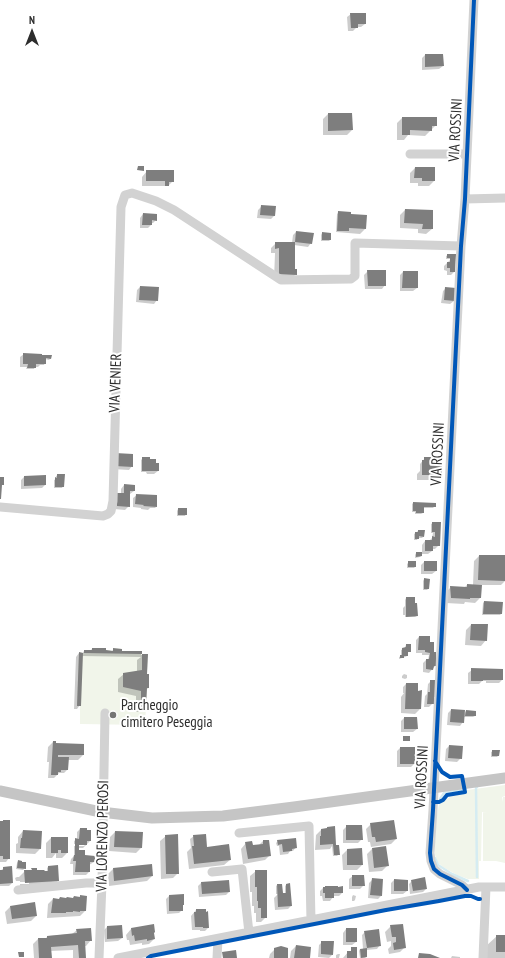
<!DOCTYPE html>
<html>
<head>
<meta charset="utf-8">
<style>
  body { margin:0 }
  #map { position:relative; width:505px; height:958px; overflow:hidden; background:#fff; font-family:"PT Sans Narrow",sans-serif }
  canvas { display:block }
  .north { position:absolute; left:12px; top:12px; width:40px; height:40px; -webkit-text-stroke:3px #fff; paint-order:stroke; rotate:0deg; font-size:11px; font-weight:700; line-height:16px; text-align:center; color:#2d2d2d }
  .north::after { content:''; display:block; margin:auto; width:14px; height:18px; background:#2d2d2d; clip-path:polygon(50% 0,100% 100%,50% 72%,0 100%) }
</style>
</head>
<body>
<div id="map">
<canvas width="505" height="958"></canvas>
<div class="north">N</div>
</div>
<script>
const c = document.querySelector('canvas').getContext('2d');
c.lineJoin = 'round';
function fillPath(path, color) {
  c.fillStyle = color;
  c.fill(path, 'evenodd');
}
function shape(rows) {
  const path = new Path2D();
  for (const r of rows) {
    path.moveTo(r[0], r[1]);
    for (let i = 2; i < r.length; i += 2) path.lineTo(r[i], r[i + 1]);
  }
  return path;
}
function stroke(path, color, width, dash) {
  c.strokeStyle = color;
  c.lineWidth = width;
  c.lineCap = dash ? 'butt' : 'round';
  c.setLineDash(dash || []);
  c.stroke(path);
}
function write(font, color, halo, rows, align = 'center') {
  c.font = font + ' "PT Sans Narrow",sans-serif';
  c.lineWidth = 4;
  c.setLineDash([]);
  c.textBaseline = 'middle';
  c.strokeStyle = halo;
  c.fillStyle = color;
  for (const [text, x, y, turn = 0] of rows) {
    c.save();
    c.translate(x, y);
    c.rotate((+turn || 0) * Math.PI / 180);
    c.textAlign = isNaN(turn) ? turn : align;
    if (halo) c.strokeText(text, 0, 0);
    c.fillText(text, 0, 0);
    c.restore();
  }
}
fillPath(shape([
  [92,648,106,648,106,650,113,651,113,648,122,649,122,651,142,651,142,654,148,654,147,674,149,674,149,688,147,689,145,725,80,724,80,706,77,706,79,652,84,653,84,650,92,650],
  [505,785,505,796,502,797,502,802,503,797,505,797,505,863,496,861,483,861,483,812,502,813,482,812,481,861,479,861,479,879,468,879,457,875,443,867,438,863,435,855,435,842,437,815,439,805,444,800,450,797,466,793,467,790]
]), '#f1f5ea');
fillPath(shape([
  [351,14,365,24,361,27,357,27,353,31,348,31,347,17],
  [425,55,443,66,439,69,422,70,422,58],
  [328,114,352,130,347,135,323,135,323,119],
  [402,118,436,125,425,136,408,135,404,140,397,140,397,123],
  [415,168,434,181,429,186,418,186,418,183,410,183,410,173],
  [147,171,173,181,168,186,142,186,142,177],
  [261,207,275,207,274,216,271,219,257,218,258,210],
  [405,210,432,229,426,234,418,233,418,229,400,228,400,215],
  [339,212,350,216,366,216,365,229,360,234,336,232,337,214],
  [143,214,156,220,153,223,151,223,151,225,148,228,140,228,140,218],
  [296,232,313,234,311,243,308,247,294,245,294,270,296,274,291,279,274,279,275,253,271,253,271,248,276,243,292,243,293,235],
  [322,233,330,240,329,241,321,241,321,235],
  [448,255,455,255,454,272,451,275,447,275,447,271,444,270,444,266,451,259,446,259,446,256],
  [368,271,385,285,382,289,365,289,364,275],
  [403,272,417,288,413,291,400,291,400,275],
  [140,287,157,300,154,304,136,302,137,290],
  [446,288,455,289,454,301,450,304,441,303,443,291],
  [24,354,41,357,51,358,49,360,45,359,45,363,44,365,40,365,38,367,35,367,34,369,26,369,27,367,20,367,20,357],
  [112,457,132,466,129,470,112,469],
  [143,458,155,464,158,471,154,474,147,474,146,472,141,472,141,460],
  [425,458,441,475,436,480,417,480,417,474,420,471,420,464],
  [58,475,63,486,62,488,54,488,54,480,56,479,56,476],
  [24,477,45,485,42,488,21,489,21,480],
  [124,485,134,491,130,494,129,494,129,506,125,510,114,509,121,494,121,489],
  [137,495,156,507,155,508,150,508,148,510,141,509,141,508,133,507,133,498],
  [413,503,435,506,433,508,423,508,423,513,421,514,415,514,415,512,412,512,412,504],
  [178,509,186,514,185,516,177,516,177,511],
  [433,523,439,545,435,549,432,549,432,551,428,554,421,554,421,556,420,557,415,558,415,555,416,553,422,553,422,545,425,541,429,541,432,538,433,533,431,533,431,524],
  [418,531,423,537,422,538,418,538,417,540,414,540,414,534],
  [479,556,505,556,505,581,501,585,481,585,480,598,475,603,465,602,464,604,446,603,446,592,451,587,464,588,467,585,473,585,474,561],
  [409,562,415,567,414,568,407,568,407,564],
  [424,562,436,571,432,574,421,574,421,565],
  [424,579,428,589,427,590,423,590,423,581],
  [406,598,417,616,415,617,405,617,405,615,403,615,403,608,405,606,405,600],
  [484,602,501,614,500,615,482,615,483,603],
  [471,625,486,640,481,646,465,645,466,630],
  [419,637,429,637,435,666,429,673,423,672,423,663,426,660,428,660,429,655,422,655,422,653,416,653,416,640],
  [406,645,410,651,407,653,407,656,405,657,399,659,399,657,401,656,401,650,403,649,405,649,405,647],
  [92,649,105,651,112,651,114,649,121,652,141,652,141,655,147,655,146,675,148,688,145,690,145,706,140,712,136,712,136,696,118,692,118,679,124,674,137,672,137,660,141,657,81,656,80,705,77,709,74,709,76,657,79,653,82,654,84,651,90,651],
  [472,670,502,680,499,683,486,683,486,681,482,681,479,684,468,684,468,673],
  [404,674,407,675,407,678,405,679,402,678,402,676],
  [431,681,433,703,429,707,424,707,425,696,427,694,428,684],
  [406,684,420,709,415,714,401,713,401,697,404,693,403,693,403,687],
  [451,710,464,714,466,711,475,716,473,717,463,717,463,722,460,726,447,725,448,713],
  [404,718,416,718,417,729,413,732,401,732,401,721],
  [53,742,55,744,83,745,83,755,78,760,68,760,67,770,64,773,59,773,54,778,48,778,49,762,47,762,48,747],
  [449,746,461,758,457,762,445,761,446,749],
  [400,748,414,764,411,767,397,767,397,751],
  [493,751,499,751,498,756,497,757,491,757,491,752],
  [3,821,9,821,9,858,6,862,0,862,0,822],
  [371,824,396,839,391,844,371,847,370,842,368,842,366,829],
  [347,826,362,839,358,843,343,843,343,830],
  [80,829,90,841,83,848,78,848,78,851,84,856,94,862,89,865,89,872,86,875,73,875,73,864,70,864,71,859,74,856,74,841,77,839,77,832],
  [74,844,86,844,84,846,74,846],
  [321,830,335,844,339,854,337,856,333,856,332,846,330,849,315,850,316,835],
  [23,831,40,849,35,854,16,853,16,844,18,843,18,837],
  [115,832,141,848,136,853,109,851,110,837],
  [166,836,178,873,173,878,161,879,160,841],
  [194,836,206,848,230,860,224,865,189,869,187,852,191,848,190,839],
  [51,838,67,853,62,858,56,858,56,853,52,858,46,858,46,843],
  [263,841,270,855,265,860,243,864,241,849,246,843,252,846,259,845],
  [278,841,296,847,293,851,290,851,288,854,280,855,279,846,277,846,276,843],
  [372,849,388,865,382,871,369,872,367,854],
  [347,850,362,865,357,870,343,870,342,855],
  [18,861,25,868,23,870,16,869,17,863],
  [151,865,152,876,147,881,109,886,108,874,113,869],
  [48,867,58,881,53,886,20,888,20,881,16,881,15,878,17,877,19,877,25,871,32,871,47,872,47,868],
  [20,882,29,882,29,884,20,884],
  [4,868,12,883,9,886,0,886,0,871],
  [256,871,266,917,261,922,256,922,256,913,254,913,254,906,252,906,252,892,250,892,250,876],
  [353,876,364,885,360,889,349,889,349,879],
  [372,880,381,896,378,899,368,898,369,883],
  [394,880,407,891,403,894,391,894,391,883],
  [412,881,426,889,423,892,410,894,409,884],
  [201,883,229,892,226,895,199,897,198,886],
  [277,885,282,894,285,894,285,886,286,885,291,906,288,909,275,910,274,898,278,894,276,894,276,886],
  [323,888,342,893,339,896,333,896,333,897,330,901,323,901,322,896,320,896,320,891],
  [353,895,356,896,355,900,354,901,352,901,352,897],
  [80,896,85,911,80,916,47,918,48,904,53,899,73,899,79,898],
  [169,896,183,905,182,906,182,910,179,913,167,914,166,899],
  [34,904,36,916,31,921,7,924,5,912,10,907],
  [196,910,208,928,205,931,200,931,200,930,192,930,191,916],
  [153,925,154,939,149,944,142,945,142,943,130,945,129,940,127,940,126,935,131,929],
  [391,926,405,947,400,952,389,954,388,949,391,946,391,941,387,942,385,932],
  [107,927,122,938,118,941,105,942,104,930],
  [346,929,356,942,352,945,343,945,343,933],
  [77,930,91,940,86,946,84,946,85,958,73,958,73,950,50,951,51,958,34,958,33,944,38,939,45,939,48,936,72,934],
  [365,932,380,945,377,949,366,950,366,957,365,958,360,958,359,951,360,949,363,949,362,935],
  [497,936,505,936,505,958,486,958,486,946],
  [322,942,332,955,329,958,318,957,319,945],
  [296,946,309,958,290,958,291,951],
  [275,949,287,958,269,958,270,954],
  [348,952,356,958,343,958],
  [338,954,340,954,339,958,336,958,336,955],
  [452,956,460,957,460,958,451,958]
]), '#0003');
stroke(shape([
  [440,799,444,793,461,790],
  [435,858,438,865,452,874,468,881],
  [477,877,476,787,477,787]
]), '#d5ecf2', 2.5);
fillPath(shape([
  [350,13,366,13,366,24,358,24,358,28,351,28],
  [425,54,443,54,444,66,425,67],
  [328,113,352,113,353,130,328,131],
  [402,117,437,117,437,126,432,126,432,131,410,130,410,135,402,135],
  [138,166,144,166,144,171,137,170],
  [415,167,435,167,435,181,422,181,422,178,414,178],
  [146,170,174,170,174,182,169,182,169,186,165,186,165,181,146,181],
  [261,205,276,206,275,216,260,215],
  [405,209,433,210,433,229,422,229,423,224,404,223],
  [338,211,351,212,351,214,367,215,366,229,349,228,349,231,337,231],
  [143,213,157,214,157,221,152,220,152,225,142,225],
  [296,231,314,233,312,244,295,242,295,269,297,269,297,275,279,274,279,248,275,249,275,242,295,242],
  [322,232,331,233,331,240,322,240],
  [447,254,456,254,455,272,450,272,450,268,447,268,447,262,450,262,450,258,447,258],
  [367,270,386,270,386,286,368,286],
  [403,271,418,271,418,288,402,288],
  [140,286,159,287,158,301,139,300],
  [445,287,456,288,455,301,444,300],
  [23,353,42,354,42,355,52,355,51,359,46,358,46,364,36,364,36,368,27,368,28,364,23,364],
  [115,453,133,454,133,467,115,466],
  [142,457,150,457,150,459,156,459,156,463,159,463,159,471,142,471],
  [424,457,442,457,442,475,422,475,422,460,424,460],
  [57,474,65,474,64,487,55,487,55,477,57,478],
  [46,475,46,485,24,486,24,476],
  [0,477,4,477,4,485,2,485,1,499,0,499],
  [124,484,135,485,135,491,130,491,130,507,117,506,117,493,124,493],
  [136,494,157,495,157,507,143,506,144,505,135,504],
  [413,502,436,503,436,507,424,507,424,513,416,513,416,511,413,511],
  [178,508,187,508,187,515,178,515],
  [432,522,441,522,440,546,433,546,433,551,425,551,425,540,432,540,432,536,435,537,435,532,432,532],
  [418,530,425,530,424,537,419,536,419,539,415,539,415,532,418,532],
  [416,552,422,552,422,556,416,557],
  [479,555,505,555,505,581,478,580],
  [408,561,416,561,416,567,408,567],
  [424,561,437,561,437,571,424,571],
  [424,578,430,579,429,589,424,589],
  [467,584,482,585,481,598,470,598,470,599,451,598,450,586,467,587],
  [406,597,415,597,415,603,417,603,418,616,406,617],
  [484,601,503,602,502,614,483,614],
  [471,624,488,624,487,641,470,640],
  [419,636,430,636,430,642,434,642,434,652,436,652,436,666,434,666,433,670,426,669,426,659,429,659,430,653,425,652,425,650,418,650],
  [406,644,411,644,411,652,408,652,408,656,404,656,404,658,400,658,400,655,402,655,402,648,406,647],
  [92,648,106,648,106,650,113,651,113,648,122,649,122,651,142,651,142,654,148,654,147,674,149,674,149,688,147,688,146,707,141,707,141,691,123,687,123,673,142,670,142,654,84,653,84,650,92,650],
  [79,652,83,653,81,706,77,706],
  [471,668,503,669,503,680,483,680,483,681,471,681],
  [430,680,436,680,435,697,434,697,434,704,427,704,428,692,430,692],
  [406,683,418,683,418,691,422,690,421,709,405,709],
  [451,709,465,710,464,723,450,722],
  [466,710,476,711,476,716,465,716],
  [404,717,417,717,418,729,404,729],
  [403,736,410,736,410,741,403,741],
  [53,741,56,741,56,743,84,744,84,755,58,755,58,757,69,757,68,770,61,770,61,772,58,772,58,775,51,775],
  [449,745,463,746,462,759,448,758],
  [400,747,415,747,415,764,400,764],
  [492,750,500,750,499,756,492,756],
  [3,820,10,820,10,859,3,859,3,856,0,856,0,821,3,821],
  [394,820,397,839,376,842,375,837,372,837,370,823],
  [346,825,362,825,363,840,346,840],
  [335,826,336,845,339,845,340,855,334,855,333,844,320,845,320,836,321,836,321,829,327,828,327,827],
  [80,828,87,828,87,830,91,830,91,841,87,841,87,845,79,845,79,850,85,850,85,855,95,856,95,862,90,862,90,872,75,872,76,861,73,861,74,855,75,855,75,838,79,839],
  [23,830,42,831,41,849,20,848,21,838,22,838],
  [115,831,143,832,142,848,114,847],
  [178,834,179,874,166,874,165,835],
  [206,834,207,847,229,844,231,860,194,864,192,846,194,846,193,835],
  [51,837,68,837,68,853,61,853,61,850,58,850,58,853,51,853],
  [296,838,297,848,292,849,292,851,283,852,282,844,278,845,277,840],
  [263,840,269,840,271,856,248,859,245,842,252,841,253,845,263,844],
  [386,846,389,866,374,868,372,848],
  [362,848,363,865,347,865,347,849],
  [18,860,22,861,22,862,26,862,26,869,17,868],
  [152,864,153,876,114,881,113,868],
  [58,865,59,881,25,883,24,870,32,870,31,868,37,868,37,870,44,870,45,871,48,871,48,866],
  [12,866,13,883,0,884,0,870,3,870,3,867],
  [255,870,267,870,267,918,261,918,261,908,258,908,258,901,257,901,257,887,255,887],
  [352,875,364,875,365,886,352,886],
  [425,877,427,889,413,891,411,880],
  [372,878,383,879,382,896,370,895],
  [394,879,408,880,408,891,394,891],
  [229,880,230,892,202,894,201,882],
  [290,883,292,906,278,907,277,884,282,884,283,893,286,893,286,884],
  [325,886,338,886,338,887,343,886,343,893,334,893,334,898,325,898,325,893,323,893,323,887,325,887],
  [184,894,184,905,183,905,183,911,169,911,169,895],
  [80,895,87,896,86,911,80,911,80,912,73,911,73,912,66,912,66,913,51,913,53,898,59,899,60,897,66,898,67,897,73,898,74,896,80,897],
  [35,902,37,916,12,919,10,906],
  [196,909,206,909,206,912,208,911,209,928,203,928,203,927,195,927,194,912,196,912],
  [154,924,155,932,154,933,155,939,147,941,147,939,135,941,134,935,132,936,131,928],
  [403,924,406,948,394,950,393,943,396,942,396,937,392,937,390,925],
  [122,925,123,938,107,939,107,926],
  [91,928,92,941,85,941,86,958,79,958,78,945,51,947,52,958,39,958,38,938,47,938,47,936,77,933,76,929],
  [346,928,357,928,357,942,346,942],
  [379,929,381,946,367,948,367,957,361,958,360,949,367,948,364,931],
  [496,935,505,935,505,952,496,952],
  [321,941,334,941,333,955,321,954],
  [296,945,311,947,310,958,294,958],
  [281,946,288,948,288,958,274,958,274,948],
  [351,947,357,947,357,958,347,958,347,951,351,951],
  [236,950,237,958,223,958,222,952],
  [18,952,24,952,24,957,19,957],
  [419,953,430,954,440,958,418,958]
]), '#7e7e7e');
stroke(shape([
  [410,154,467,154],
  [465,199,505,198],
  [0,507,103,516,108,514,111,511,113,501,121,207,125,195,132,193,156,201,174,210,281,280,351,279,355,276,355,243,461,246],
  [239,833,309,826,311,921],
  [212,872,242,869,249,933],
  [18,890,86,883,102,883],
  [467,890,462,885,440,874,434,869,431,861,430,853,433,810,461,246,465,199,474,0],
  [99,958,102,883,105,713],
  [118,958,479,887,505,887],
  [217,958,218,939],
  [483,958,486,887]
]), '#d2d2d2', 9);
stroke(shape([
  [0,791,101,812,152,818,223,816,294,807,505,778]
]), '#c5c5c5', 11);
stroke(shape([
  [433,802,439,802,443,800,447,795,465,792,462,776,450,777,442,772,435,761],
  [467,890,462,885,440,874,434,869,431,861,430,853,433,810,461,246,465,199,474,0],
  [148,958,151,956,386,910,439,901,465,896,471,896,478,899,480,899]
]), '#0057b8', 4);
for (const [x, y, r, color] of [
  [113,715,4,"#767676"]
]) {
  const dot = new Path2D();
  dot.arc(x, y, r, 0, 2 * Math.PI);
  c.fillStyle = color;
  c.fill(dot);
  stroke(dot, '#fff', 1.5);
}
write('15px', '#2d2d2d', '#fff', [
  ["VIA ROSSINI",456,130,-87],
  ["VIA VENIER",116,383,-88],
  ["VIA ROSSINI",438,454,-87],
  ["VIA ROSSINI",422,777,-87],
  ["VIA LORENZO PEROSI",103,836,-89]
]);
write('15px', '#2d2d2d', '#fff', [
  ["Parcheggio",121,706],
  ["cimitero Peseggia",121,723]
], 'left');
</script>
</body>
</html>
